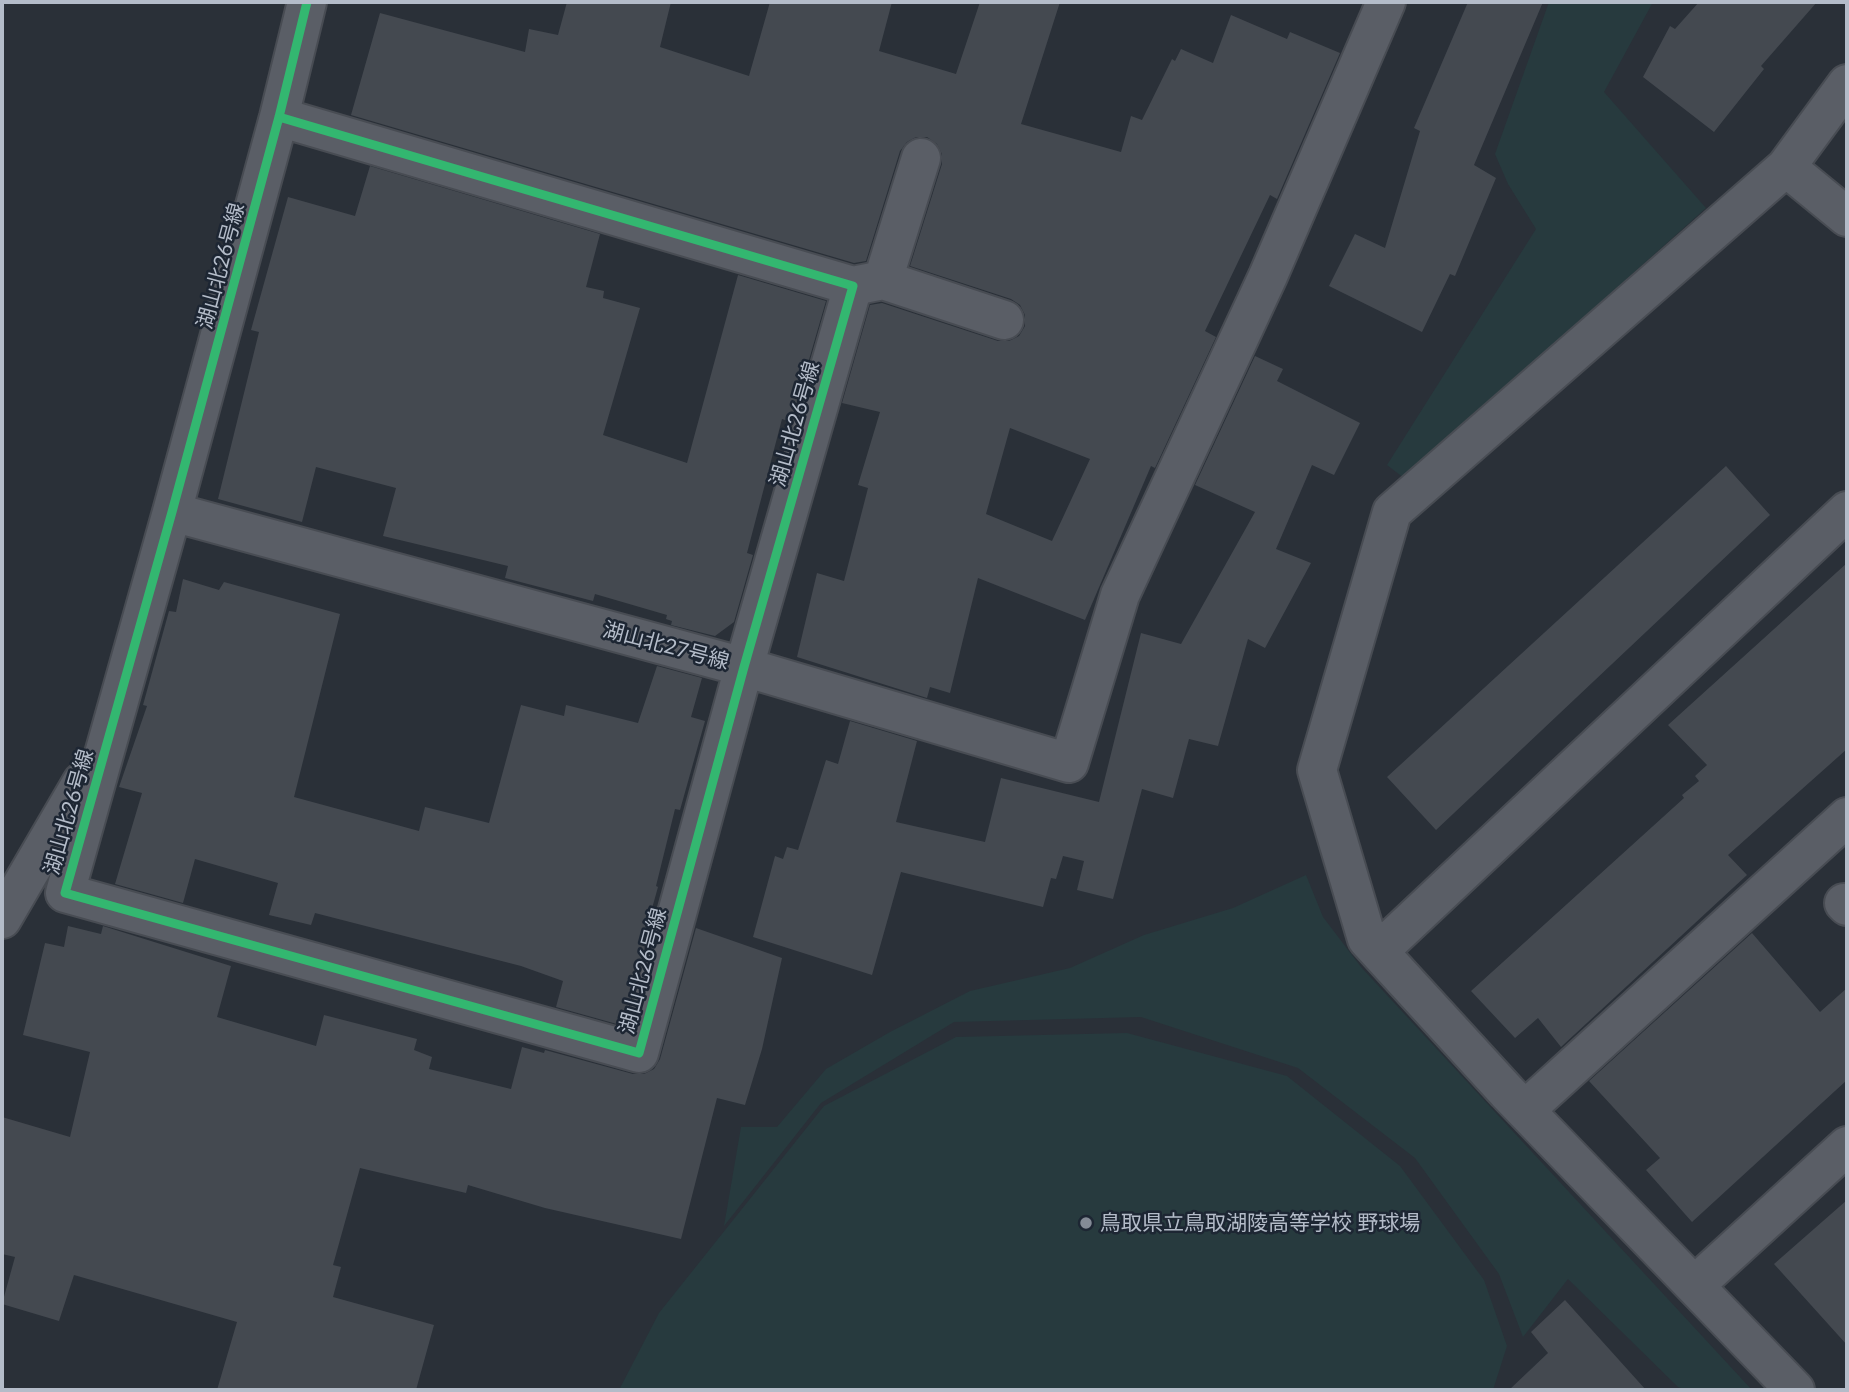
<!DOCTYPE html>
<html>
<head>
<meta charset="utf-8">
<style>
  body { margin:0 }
  #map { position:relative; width:1849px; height:1392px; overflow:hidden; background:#2a3038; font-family:Lato,sans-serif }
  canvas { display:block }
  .frame { position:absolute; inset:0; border:4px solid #b4bcc9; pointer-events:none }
</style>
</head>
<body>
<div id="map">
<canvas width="1849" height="1392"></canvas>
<div class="frame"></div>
</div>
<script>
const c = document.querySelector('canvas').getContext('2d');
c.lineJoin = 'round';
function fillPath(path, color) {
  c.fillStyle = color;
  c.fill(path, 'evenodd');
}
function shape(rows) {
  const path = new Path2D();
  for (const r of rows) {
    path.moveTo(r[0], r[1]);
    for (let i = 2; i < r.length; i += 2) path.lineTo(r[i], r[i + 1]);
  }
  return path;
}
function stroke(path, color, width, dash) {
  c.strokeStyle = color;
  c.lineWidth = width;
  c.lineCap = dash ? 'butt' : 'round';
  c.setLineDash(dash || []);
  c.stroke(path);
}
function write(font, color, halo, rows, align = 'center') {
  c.font = font + ' Lato,"Noto Sans JP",sans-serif';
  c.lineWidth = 5;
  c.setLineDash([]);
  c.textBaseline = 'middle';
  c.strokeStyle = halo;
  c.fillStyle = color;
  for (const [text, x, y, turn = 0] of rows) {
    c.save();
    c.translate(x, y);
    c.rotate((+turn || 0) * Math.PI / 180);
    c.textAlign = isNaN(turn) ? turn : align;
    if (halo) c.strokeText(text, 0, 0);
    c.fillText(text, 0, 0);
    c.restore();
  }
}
fillPath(shape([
  [1549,2,1653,2,1604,92,1706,208,1404,478,1387,465,1536,229,1508,184,1495,154],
  [1306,875,1323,917,1361,967,1752,1390,1687,1390,1678,1387,1568,1279,1523,1337,1499,1274,1415,1158,1298,1068,1141,1017,954,1022,821,1103,724,1226,741,1127,777,1127,826,1069,890,1032,970,991,1070,968,1144,935,1233,908],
  [1127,1033,1287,1076,1400,1166,1484,1280,1507,1346,1493,1390,619,1390,659,1313,824,1106,956,1037]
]), '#273a3e');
fillPath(shape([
  [567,2,671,2,660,47,749,76,770,2,892,2,879,51,956,74,980,2,1060,2,1021,124,1121,152,1131,116,1142,120,1172,59,1175,61,1181,49,1213,63,1231,15,1287,39,1290,32,1340,53,1277,199,1270,195,1205,331,1216,337,1155,468,1151,466,1085,620,978,578,950,693,930,687,927,698,797,657,817,573,844,581,868,488,858,485,880,412,842,403,870,305,882,303,998,341,1009,341,1019,336,1025,326,1025,315,1020,305,1011,299,910,266,942,164,942,154,937,144,927,137,916,137,907,142,900,151,866,261,854,263,351,115,380,13,525,52,529,29,558,35],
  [1010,428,1090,459,1052,541,986,514],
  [1468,2,1543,2,1474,165,1496,178,1455,276,1450,274,1422,332,1329,286,1355,234,1385,248,1420,131,1414,128],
  [1699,2,1817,2,1761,66,1764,69,1714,132,1643,77,1670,26,1675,29],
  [370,166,600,234,586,287,604,291,603,298,640,308,603,435,687,463,738,275,826,301,791,422,782,419,747,553,753,555,734,622,715,636,671,625,672,621,666,619,667,615,595,594,593,601,505,578,508,566,383,536,396,488,316,467,302,522,218,499,259,332,251,330,288,197,355,216],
  [1255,356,1283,369,1277,381,1360,423,1334,475,1312,465,1276,549,1311,563,1265,648,1248,639,1218,746,1189,739,1173,798,1142,789,1113,899,1077,890,1084,861,1063,856,1056,879,1051,878,1043,907,901,872,872,975,753,937,775,856,783,859,787,847,798,850,826,760,838,764,850,721,917,741,896,822,985,842,1001,778,1099,802,1141,633,1181,644,1255,512,1195,485],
  [1726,466,1770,515,1436,830,1387,777],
  [1847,563,1847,749,1728,855,1747,875,1561,1047,1538,1018,1515,1038,1471,991,1684,798,1682,795,1699,781,1695,776,1707,765,1668,725],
  [183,579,219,590,224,582,340,614,294,797,419,831,425,807,489,823,521,705,564,716,566,705,638,723,657,666,702,678,691,717,705,721,680,810,675,809,656,886,658,887,651,912,654,914,624,1026,556,1007,563,981,521,966,315,913,311,925,269,915,278,883,195,859,183,903,115,884,142,793,119,787,147,706,143,705,169,611,176,612],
  [68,926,101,934,103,926,231,966,217,1017,316,1046,324,1015,417,1039,414,1050,432,1057,429,1069,511,1089,522,1047,544,1053,545,1050,633,1074,644,1074,654,1069,660,1059,696,928,782,958,762,1049,745,1105,717,1098,681,1239,545,1208,468,1185,466,1193,360,1168,333,1265,341,1267,333,1297,434,1325,416,1390,217,1390,237,1322,74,1275,59,1321,2,1304,15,1257,2,1254,2,1117,70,1137,90,1052,23,1035,45,943,64,947],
  [1752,933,1820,1012,1847,988,1847,1080,1692,1222,1646,1170,1660,1158,1589,1081],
  [1847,1200,1847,1345,1774,1264],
  [1565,1300,1646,1390,1509,1390,1548,1353,1531,1332]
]), '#444950');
const minor = shape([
  [279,117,853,286,744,667,639,1053,65,893,172,512,279,117,307,2],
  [1786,167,1847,217],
  [883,280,1004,320],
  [853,286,883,280,921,158],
  [172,512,744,667,1069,763,1120,595,1268,276,1386,2],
  [1844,903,1847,906],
  [2,919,82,782],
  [1379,951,1847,511],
  [1525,1110,1847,817],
  [1695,1285,1847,1146],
  [1795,1390,1507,1092,1367,939,1317,770,1392,512,1786,167,1847,84]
]);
stroke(minor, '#484c53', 42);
stroke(minor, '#5a5e66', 38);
stroke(shape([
  [279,117,853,286,744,667,639,1053,65,893,172,512,279,117,307,2]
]), '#33b770', 9);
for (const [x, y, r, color] of [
  [1086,1223,7,"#848b96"]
]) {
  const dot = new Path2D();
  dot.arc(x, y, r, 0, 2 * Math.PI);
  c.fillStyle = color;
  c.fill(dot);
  stroke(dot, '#1d2633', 2.5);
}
write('21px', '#b4bcc9', '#1d2633', [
  ["湖山北26号線",221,266,-75],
  ["湖山北26号線",795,424,-74],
  ["湖山北27号線",666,646,15],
  ["湖山北26号線",69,812,-74],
  ["湖山北26号線",643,971,-75]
]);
write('21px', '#b4bcc9', '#1d2633', [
  ["鳥取県立鳥取湖陵高等学校 野球場",1100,1223]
], 'left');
</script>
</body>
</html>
